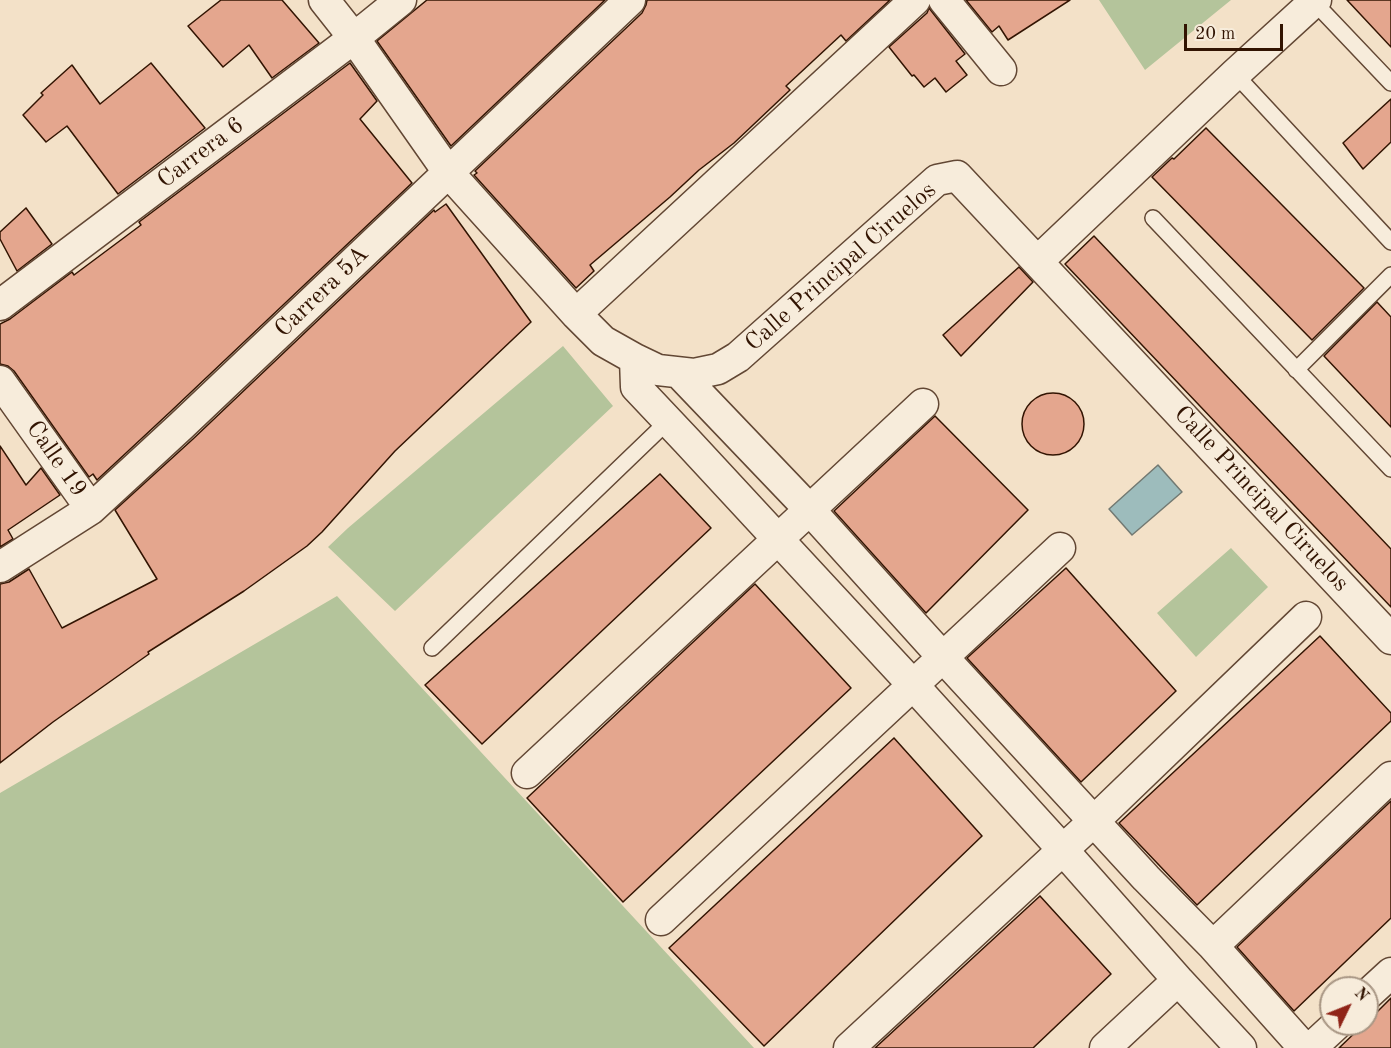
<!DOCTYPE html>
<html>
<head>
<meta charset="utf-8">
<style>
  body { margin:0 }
  #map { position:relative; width:1391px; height:1048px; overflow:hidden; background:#f3e1c8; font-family:"Old Standard TT",serif }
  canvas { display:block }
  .north { position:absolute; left:1319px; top:976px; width:60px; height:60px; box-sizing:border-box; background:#f7ecdb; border:2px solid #a89684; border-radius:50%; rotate:47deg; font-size:16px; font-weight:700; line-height:24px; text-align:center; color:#321402 }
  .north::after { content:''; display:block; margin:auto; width:21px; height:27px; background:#8f2418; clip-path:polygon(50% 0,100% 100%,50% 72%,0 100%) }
  .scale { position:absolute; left:1184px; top:24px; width:99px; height:27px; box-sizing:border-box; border:3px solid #321402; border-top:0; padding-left:8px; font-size:18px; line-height:21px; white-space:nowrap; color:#321402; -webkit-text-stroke:4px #f7ecdb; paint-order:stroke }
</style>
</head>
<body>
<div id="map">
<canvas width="1391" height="1048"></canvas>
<div class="north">N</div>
<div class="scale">20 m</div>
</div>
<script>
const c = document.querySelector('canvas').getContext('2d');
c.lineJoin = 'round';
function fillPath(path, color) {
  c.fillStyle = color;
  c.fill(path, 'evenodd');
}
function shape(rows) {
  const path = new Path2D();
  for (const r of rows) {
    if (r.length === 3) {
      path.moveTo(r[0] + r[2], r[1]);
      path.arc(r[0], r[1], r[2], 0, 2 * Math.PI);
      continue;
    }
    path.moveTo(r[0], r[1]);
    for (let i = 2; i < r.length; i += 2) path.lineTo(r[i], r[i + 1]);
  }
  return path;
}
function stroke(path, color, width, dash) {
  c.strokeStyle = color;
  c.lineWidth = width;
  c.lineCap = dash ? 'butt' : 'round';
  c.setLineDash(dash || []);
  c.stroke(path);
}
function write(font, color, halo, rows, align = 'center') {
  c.font = font + ' "Old Standard TT",serif';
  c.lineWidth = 5;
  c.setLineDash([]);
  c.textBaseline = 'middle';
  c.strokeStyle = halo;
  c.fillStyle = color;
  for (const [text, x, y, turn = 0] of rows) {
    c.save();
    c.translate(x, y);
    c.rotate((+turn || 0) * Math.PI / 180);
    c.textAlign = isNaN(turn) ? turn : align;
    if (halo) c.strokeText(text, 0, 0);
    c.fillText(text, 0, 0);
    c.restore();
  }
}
fillPath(shape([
  [1099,0,1231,0,1145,70],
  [563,346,613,406,395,611,328,547,348,528],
  [1231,548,1268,587,1196,657,1157,613],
  [337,596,754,1048,0,1048,0,793]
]), '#b4c49b');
const water = shape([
  [1158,465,1182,492,1132,535,1109,509,1158,465]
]);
fillPath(water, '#9dbcbc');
stroke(water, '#727972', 1.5);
const building = shape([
  [221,0,282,0,319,43,272,78,249,45,223,67,188,26,221,0],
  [427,0,605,0,451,146,377,41,427,0],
  [647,0,890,0,846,41,841,35,786,86,790,90,734,143,699,170,670,197,590,265,594,271,576,288,474,175,477,173,475,171,642,13,646,5,647,0],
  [966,0,1070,0,1008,40,999,26,992,32,966,0],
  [1347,0,1391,0,1391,47,1347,0],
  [929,8,965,54,956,61,967,75,946,92,935,78,924,87,914,75,912,76,889,47,927,13,929,8],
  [151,63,205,128,118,194,67,126,46,142,23,115,43,95,41,93,72,65,100,104,151,63],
  [350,63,377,101,360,119,412,183,169,413,97,480,93,474,89,477,14,371,8,366,0,364,0,324,10,319,72,272,74,275,141,225,139,222,350,63],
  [1391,99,1391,142,1363,169,1343,143,1391,99],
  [1206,128,1364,288,1312,340,1152,177,1172,158,1174,159,1206,128],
  [446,204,531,322,395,451,322,532,307,546,244,591,148,652,149,654,53,722,0,763,0,584,9,582,29,569,62,628,157,579,115,510,193,439,434,210,435,212,446,204],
  [26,208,52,244,17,271,0,239,0,232,26,208],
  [1094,236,1391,549,1391,607,1065,264,1094,236],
  [1019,267,1033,282,961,356,943,335,1019,267],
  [1377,302,1391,317,1391,427,1324,356,1377,302],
  [1053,424,31],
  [935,416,1028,510,926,613,834,511,935,416],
  [0,446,26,485,41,468,60,495,8,530,13,539,0,547,0,446],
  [660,474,711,528,482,744,425,685,660,474],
  [1066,568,1176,691,1081,782,967,658,1066,568],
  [755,584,851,688,623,902,527,798,755,584],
  [1320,636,1391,713,1391,721,1197,905,1119,823,1320,636],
  [894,738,982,836,764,1046,669,948,894,738],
  [1391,801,1391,918,1294,1011,1237,947,1391,801],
  [1040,896,1111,974,1033,1048,875,1048,1040,896],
  [1391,998,1391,1048,1339,1048,1364,1024,1367,1024,1367,1022,1391,998]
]);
fillPath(building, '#e4a68e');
stroke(building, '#321402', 1.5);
const lane = shape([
  [1314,2,1391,83],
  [1235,74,1391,242],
  [1153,218,1391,469],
  [1296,370,1391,275],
  [432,648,668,421]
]);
const street = shape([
  [324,0,354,38,448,172,576,314,603,341,635,359,658,370,694,374,718,369,738,357,937,180,957,176,1391,639],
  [944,0,1001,70],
  [1038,261,1235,74,1316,0],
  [0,305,354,38,401,0],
  [576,314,915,0],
  [635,359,636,387,687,441,913,685,1063,850,1178,980,1241,1048],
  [680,374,809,509,929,642,1146,878,1213,946,1304,1048],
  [0,381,91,509],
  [0,567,91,509,181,426,630,0],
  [527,773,923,404],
  [661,920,1060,548],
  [1213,946,1391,777],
  [1367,995,1391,973],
  [849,1048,1094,821,1306,617],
  [1105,1048,1178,980],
  [1311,1048,1337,1024]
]);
stroke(lane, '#624734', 18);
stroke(street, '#624734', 33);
stroke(lane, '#f7ecdb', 15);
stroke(street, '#f7ecdb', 30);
write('24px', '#321402', '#f7ecdb', [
  ["Carrera 6",201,153,-37],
  ["Calle Principal Ciruelos",841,267,-41],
  ["Carrera 5A",322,292,-44],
  ["Calle 19",56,459,55],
  ["Calle Principal Ciruelos",1261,499,47]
]);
</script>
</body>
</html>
